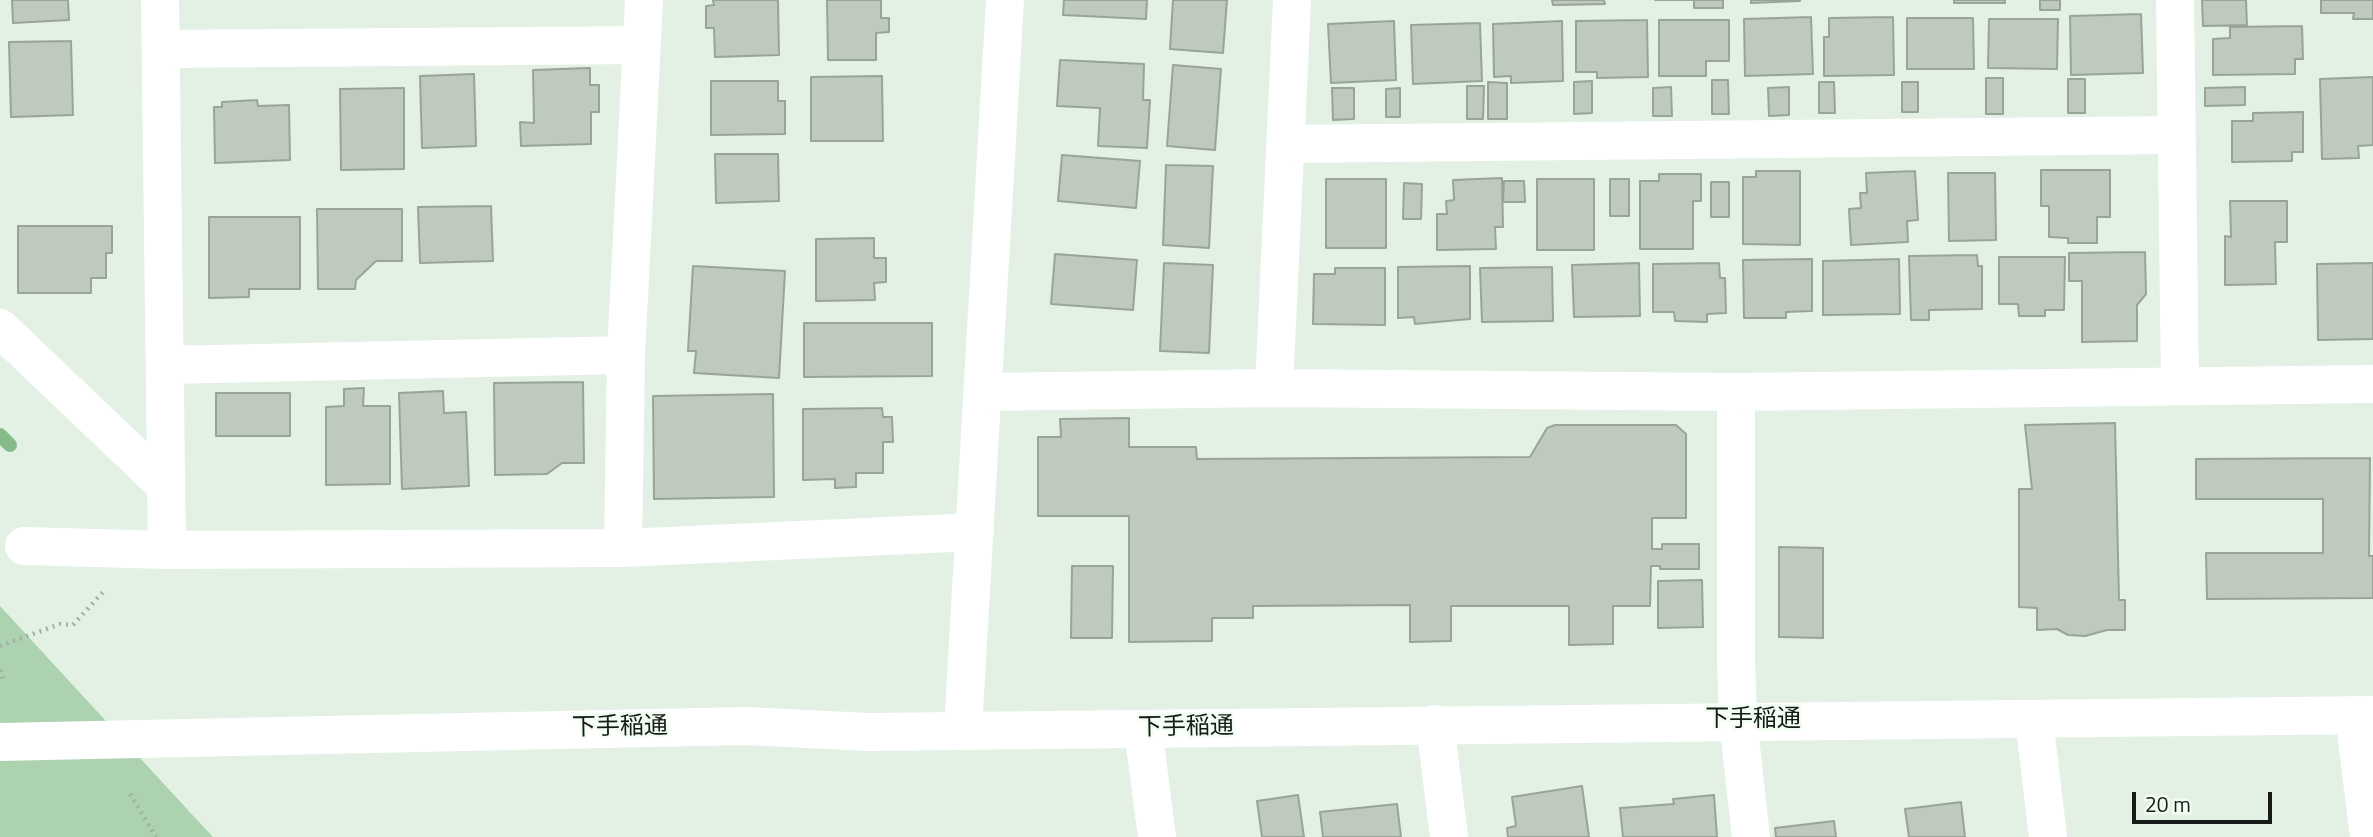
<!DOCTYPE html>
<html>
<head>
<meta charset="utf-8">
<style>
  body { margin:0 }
  #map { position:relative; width:2373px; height:837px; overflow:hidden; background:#e3f0e4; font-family:"Titillium Web",sans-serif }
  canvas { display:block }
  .scale { position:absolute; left:2132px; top:792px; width:140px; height:32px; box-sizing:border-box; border:4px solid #161b17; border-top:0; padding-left:9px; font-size:21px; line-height:24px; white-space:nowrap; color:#161b17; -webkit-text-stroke:5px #f1fdf1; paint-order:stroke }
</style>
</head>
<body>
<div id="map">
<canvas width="2373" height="837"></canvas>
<div class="scale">20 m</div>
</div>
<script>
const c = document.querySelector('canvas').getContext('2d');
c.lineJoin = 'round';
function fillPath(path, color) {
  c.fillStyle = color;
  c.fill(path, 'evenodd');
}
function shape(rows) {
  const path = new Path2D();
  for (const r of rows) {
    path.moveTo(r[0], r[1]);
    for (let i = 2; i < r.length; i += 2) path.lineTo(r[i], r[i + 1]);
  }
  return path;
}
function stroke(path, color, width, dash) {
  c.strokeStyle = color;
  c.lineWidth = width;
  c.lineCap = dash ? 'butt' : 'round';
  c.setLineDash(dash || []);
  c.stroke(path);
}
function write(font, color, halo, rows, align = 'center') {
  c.font = font + ' "Titillium Web","Noto Sans JP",sans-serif';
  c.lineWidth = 5;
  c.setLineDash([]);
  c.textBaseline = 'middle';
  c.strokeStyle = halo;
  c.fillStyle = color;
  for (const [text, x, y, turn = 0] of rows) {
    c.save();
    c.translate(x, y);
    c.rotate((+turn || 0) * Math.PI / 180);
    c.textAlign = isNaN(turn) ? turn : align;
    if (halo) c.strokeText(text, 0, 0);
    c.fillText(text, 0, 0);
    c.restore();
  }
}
fillPath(shape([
  [0,606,198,821,213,837,0,837]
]), '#acd2af');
stroke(shape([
  [0,435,10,445]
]), '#86bc8b', 14);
const building = shape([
  [12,0,68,0,69,20,13,23,12,0],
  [713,0,778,0,779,55,715,57,714,28,706,28,706,6,714,5,713,0],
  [827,0,881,0,881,18,889,18,889,32,876,33,876,60,828,60,827,0],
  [1064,0,1147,0,1146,19,1063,15,1064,0],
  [1173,0,1227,0,1223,53,1170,49,1173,0],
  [1552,0,1604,0,1605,4,1553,5,1552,0],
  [1655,0,1723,0,1723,8,1694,8,1694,0,1655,0],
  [1751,0,1800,0,1800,1,1751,3,1751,0],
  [1954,0,2005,0,2005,3,1954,3,1954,0],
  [2040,0,2060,0,2060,10,2040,10,2040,0],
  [2202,0,2246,0,2247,25,2203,26,2202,0],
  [2321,0,2373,0,2373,19,2353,19,2354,13,2321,13,2321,0],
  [2141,14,2143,73,2071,75,2070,16,2141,14],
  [1811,17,1813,74,1745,76,1744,19,1811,17],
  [1893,17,1894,75,1824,76,1824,37,1829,37,1829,18,1893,17],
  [1907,18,1973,18,1974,69,1907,69,1907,18],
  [1989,19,2058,19,2057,69,1988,68,1989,19],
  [1647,20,1648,77,1597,78,1597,72,1576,72,1576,21,1647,20],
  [1659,20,1729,20,1729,61,1706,61,1706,76,1659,76,1659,20],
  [1394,21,1396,80,1331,83,1328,24,1394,21],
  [1562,21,1563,81,1511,83,1511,76,1494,77,1493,24,1562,21],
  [1480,23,1482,81,1413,84,1411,25,1480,23],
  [2302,26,2303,59,2295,59,2295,74,2213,75,2213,39,2230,38,2230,27,2302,26],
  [71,41,73,115,11,117,9,42,71,41],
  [1060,60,1144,64,1143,100,1150,100,1147,148,1098,146,1100,108,1057,106,1060,60],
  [1173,65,1221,69,1215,150,1167,146,1173,65],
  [590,68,590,85,599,85,599,112,591,112,591,144,521,146,520,122,534,123,533,70,590,68],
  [474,74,476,146,422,148,420,76,474,74],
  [882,76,883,141,811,141,811,77,882,76],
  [2373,77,2373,145,2358,146,2359,158,2322,159,2320,79,2373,77],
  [1986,78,2003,78,2003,114,1986,114,1986,78],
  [2068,79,2085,79,2085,113,2068,113,2068,79],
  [1712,80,1728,80,1729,114,1712,114,1712,80],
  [711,81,778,81,778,101,785,101,785,134,711,135,711,81],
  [1592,81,1592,113,1574,114,1574,82,1592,81],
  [1488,82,1507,83,1507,119,1488,119,1488,82],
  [1819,82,1834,82,1835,113,1819,113,1819,82],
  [1902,82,1918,82,1918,112,1902,112,1902,82],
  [1467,86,1484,86,1483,119,1467,119,1467,86],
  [1671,87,1672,116,1653,116,1653,88,1671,87],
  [1789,87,1789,115,1769,116,1768,88,1789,87],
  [2245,87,2245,105,2205,106,2205,88,2245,87],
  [404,88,404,169,341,170,340,89,404,88],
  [1332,88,1354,88,1354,119,1333,120,1332,88],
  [1400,88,1400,117,1386,117,1386,89,1400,88],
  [257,100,258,106,289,105,290,160,215,163,214,107,222,107,222,102,257,100],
  [2303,112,2303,152,2292,152,2292,161,2232,162,2232,121,2253,121,2253,113,2303,112],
  [715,154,778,154,779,201,716,203,715,154],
  [1062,155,1140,161,1136,208,1058,201,1062,155],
  [1166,165,1213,166,1209,248,1163,245,1166,165],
  [2041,170,2110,170,2110,217,2097,217,2097,243,2068,243,2068,238,2049,237,2049,206,2041,206,2041,170],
  [1756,171,1800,171,1800,245,1743,244,1743,177,1756,177,1756,171],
  [1915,171,1918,220,1907,221,1908,242,1851,245,1849,209,1861,208,1860,193,1867,193,1866,173,1915,171],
  [1948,173,1995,173,1996,240,1949,241,1948,173],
  [1659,174,1701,174,1701,201,1693,201,1693,249,1640,249,1640,181,1659,181,1659,174],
  [1502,178,1503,227,1495,227,1496,249,1437,250,1437,214,1447,214,1446,201,1454,200,1453,180,1502,178],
  [1326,179,1386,179,1386,248,1326,248,1326,179],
  [1537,179,1594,179,1594,250,1537,250,1537,179],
  [1610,179,1629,179,1629,216,1610,216,1610,179],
  [1504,181,1524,181,1525,202,1503,202,1504,181],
  [1711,182,1729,182,1729,217,1711,217,1711,182],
  [1404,183,1422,184,1421,219,1403,219,1404,183],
  [2230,201,2287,201,2287,242,2275,242,2276,284,2225,285,2225,236,2231,237,2230,201],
  [491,206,493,261,420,263,418,207,491,206],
  [317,209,402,209,402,261,376,261,356,280,355,289,318,289,317,209],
  [209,217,300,217,300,289,249,289,249,297,209,298,209,217],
  [18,226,112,226,112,253,106,253,106,278,91,278,91,293,18,293,18,226],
  [874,238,874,258,886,258,886,282,874,283,875,300,816,301,816,239,874,238],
  [2145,252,2146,294,2137,305,2137,341,2082,342,2082,281,2069,281,2069,253,2145,252],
  [1055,254,1137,260,1133,310,1051,304,1055,254],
  [1977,255,1978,266,1982,266,1982,309,1929,310,1929,320,1911,320,1909,256,1977,255],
  [1999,257,2065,257,2064,310,2045,310,2045,316,2019,316,2018,304,1999,304,1999,257],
  [1812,259,1812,311,1786,312,1786,318,1744,318,1743,260,1812,259],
  [1899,259,1900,314,1823,315,1823,261,1899,259],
  [1164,263,1213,265,1209,353,1160,351,1164,263],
  [1639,263,1640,316,1574,317,1572,265,1639,263],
  [1719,263,1720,278,1725,278,1726,313,1707,314,1707,322,1675,321,1674,312,1653,312,1653,264,1719,263],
  [2373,263,2373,339,2318,340,2317,264,2373,263],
  [693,266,785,271,779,378,694,373,696,351,688,351,693,266],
  [1470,266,1470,319,1415,324,1414,317,1398,318,1398,267,1470,266],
  [1552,267,1553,321,1482,322,1480,268,1552,267],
  [1335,268,1385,268,1385,325,1313,324,1314,274,1335,274,1335,268],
  [804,323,932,323,932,376,804,377,804,323],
  [583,382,584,463,562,463,547,474,495,475,494,383,583,382],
  [364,388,363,406,390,406,390,484,326,485,326,407,344,406,344,389,364,388],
  [443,391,444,413,466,412,469,486,402,489,399,393,443,391],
  [216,393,290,393,290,436,216,436,216,393],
  [773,394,774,497,654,499,653,396,773,394],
  [882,408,883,417,892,417,893,442,883,442,883,473,856,473,856,487,835,488,835,479,803,480,803,409,882,408],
  [1129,418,1129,447,1196,447,1197,459,1530,457,1547,428,1555,425,1676,425,1686,434,1686,518,1652,518,1652,549,1662,549,1662,544,1699,544,1699,569,1660,569,1660,566,1651,566,1650,606,1613,606,1613,644,1569,645,1569,606,1451,606,1451,641,1410,642,1410,605,1253,606,1253,618,1212,618,1212,641,1129,642,1129,516,1038,516,1038,437,1061,437,1060,419,1129,418],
  [2115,423,2119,600,2125,600,2125,630,2107,630,2085,636,2068,635,2057,629,2037,630,2037,608,2019,607,2019,489,2032,489,2025,425,2115,423],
  [2370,458,2369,556,2373,556,2373,598,2207,599,2206,553,2323,553,2323,499,2196,499,2196,459,2370,458],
  [1779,547,1823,548,1823,638,1779,637,1779,547],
  [1072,566,1113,566,1112,638,1071,638,1072,566],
  [1702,580,1703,627,1658,628,1658,581,1702,580],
  [1582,786,1589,837,1508,837,1507,828,1516,826,1512,797,1582,786],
  [1298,795,1304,837,1262,837,1257,801,1298,795],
  [1714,795,1717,837,1623,837,1620,808,1674,804,1673,799,1714,795],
  [1961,802,1965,837,1909,837,1905,809,1961,802],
  [1397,804,1401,837,1323,837,1320,812,1397,804],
  [1834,821,1836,837,1776,837,1775,828,1834,821]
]);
fillPath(building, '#becabe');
stroke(building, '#99a499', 2);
stroke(shape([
  [0,646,60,624,73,625,103,592],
  [0,670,4,682],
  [130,794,156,837]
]), '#a4aea5', 4.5, [2, 5]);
stroke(shape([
  [160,0,167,550],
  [2175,0,2180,385],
  [161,49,641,45],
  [1286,144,2175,135],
  [0,328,166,486],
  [167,365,626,355],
  [1274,388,1292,0],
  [983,392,1274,388,1736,392,2373,384],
  [1736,392,1736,659,1738,720,1751,837],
  [24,546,167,550,623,548,975,532],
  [623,548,626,355,644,0],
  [2354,715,2369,837],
  [2034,719,2048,837],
  [1435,724,1449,837],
  [963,729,1005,0],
  [1143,729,1157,837]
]), '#fff', 38);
stroke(shape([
  [0,742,745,726,869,732,2373,715]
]), '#fff', 38);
write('24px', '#161b17', '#f1fdf1', [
  ["下手稲通",1753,720],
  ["下手稲通",620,728,-1],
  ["下手稲通",1186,728,-1]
]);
</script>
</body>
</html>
